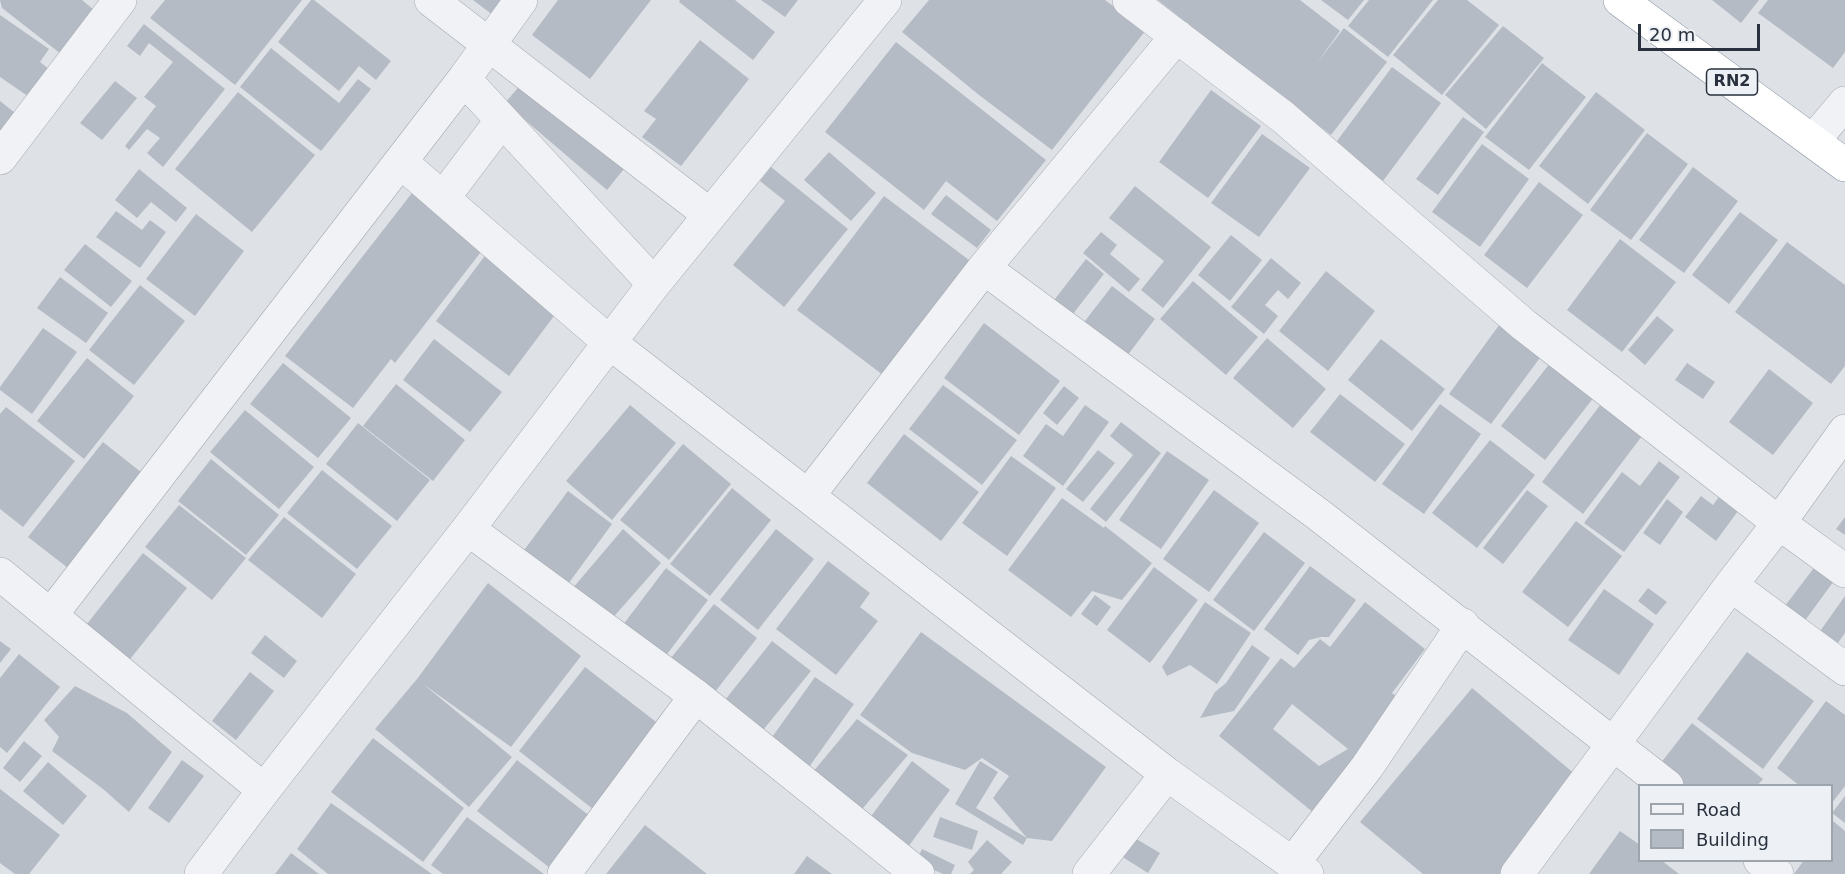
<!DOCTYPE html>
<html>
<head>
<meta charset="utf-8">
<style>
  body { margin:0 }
  #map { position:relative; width:1845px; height:874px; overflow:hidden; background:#dee2e7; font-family:"DejaVu Sans",sans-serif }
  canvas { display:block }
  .legend { position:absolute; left:1638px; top:784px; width:195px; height:78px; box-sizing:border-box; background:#edf1f5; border:2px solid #9ea4ab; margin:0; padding:8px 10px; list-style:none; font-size:18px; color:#28313d }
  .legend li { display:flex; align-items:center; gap:12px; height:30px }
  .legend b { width:30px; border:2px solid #9ea4ab }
  .scale { position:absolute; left:1638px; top:24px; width:122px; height:27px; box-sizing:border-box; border:3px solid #28313d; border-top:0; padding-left:8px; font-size:18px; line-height:21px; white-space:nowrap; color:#28313d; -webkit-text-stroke:4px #edf1f5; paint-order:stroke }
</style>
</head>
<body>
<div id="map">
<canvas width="1845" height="874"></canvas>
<ul class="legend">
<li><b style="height:8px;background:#f0f2f5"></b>Road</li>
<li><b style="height:16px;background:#b5bbc4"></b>Building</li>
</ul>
<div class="scale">20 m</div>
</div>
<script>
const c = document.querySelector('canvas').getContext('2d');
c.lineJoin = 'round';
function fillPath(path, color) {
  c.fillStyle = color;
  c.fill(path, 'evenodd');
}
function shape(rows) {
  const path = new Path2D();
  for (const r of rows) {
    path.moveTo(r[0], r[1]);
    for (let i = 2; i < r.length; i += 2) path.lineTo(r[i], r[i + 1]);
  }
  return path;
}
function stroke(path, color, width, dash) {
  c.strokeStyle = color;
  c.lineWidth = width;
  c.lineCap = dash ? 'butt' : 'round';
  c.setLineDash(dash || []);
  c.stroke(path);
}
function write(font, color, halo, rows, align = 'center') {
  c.font = font + ' "DejaVu Sans",sans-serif';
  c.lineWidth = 6;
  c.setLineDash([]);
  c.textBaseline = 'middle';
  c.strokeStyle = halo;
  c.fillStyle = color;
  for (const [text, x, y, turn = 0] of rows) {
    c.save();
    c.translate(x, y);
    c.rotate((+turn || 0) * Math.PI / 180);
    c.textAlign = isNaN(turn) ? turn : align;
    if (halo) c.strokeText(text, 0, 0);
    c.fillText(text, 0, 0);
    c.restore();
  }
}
fillPath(shape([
  [0,0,82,0,99,14,65,57,2,8],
  [165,0,302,0,235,85,150,18],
  [311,0,314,0,391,61,376,80,359,66,339,91,278,42],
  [473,0,505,0,493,15],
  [558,0,651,0,590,79,532,35],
  [680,0,735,0,775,32,753,60,679,2],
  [761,0,798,0,785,17],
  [929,0,1105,0,1146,30,1052,150,979,95,902,32],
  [1158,0,1300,0,1340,31,1317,63,1344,28,1387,62,1331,135,1287,102],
  [1321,0,1364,0,1348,20],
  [1369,0,1433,0,1388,57,1348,26],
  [1438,0,1467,0,1499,25,1442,95,1393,55],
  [1712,0,1759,0,1741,23],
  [1768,0,1845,0,1845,52,1833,68,1758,13],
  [0,15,49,49,40,62,54,73,35,101,0,77],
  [144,24,225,89,163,167,147,153,160,138,147,129,129,150,125,146,156,106,144,97,173,62,149,43,140,56,127,46],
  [1503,26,1544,58,1486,129,1445,95],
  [700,40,749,79,681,166,642,137,656,119,644,111],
  [896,42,1046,160,997,221,946,181,924,210,825,132],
  [271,48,339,103,358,79,371,89,321,151,240,87],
  [1542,63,1586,97,1529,170,1485,137],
  [1392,67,1441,103,1383,181,1334,145],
  [115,81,137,98,102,140,80,123],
  [522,83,624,169,607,190,505,103],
  [1211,90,1261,126,1208,198,1159,162],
  [238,92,315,155,252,232,175,169],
  [1596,92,1645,130,1588,204,1539,166],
  [0,101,19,116,0,140],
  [1463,117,1484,132,1438,195,1416,179],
  [1647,133,1688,164,1631,240,1590,210],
  [1262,134,1310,168,1259,237,1211,203],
  [1482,144,1529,179,1480,247,1432,212],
  [829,152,876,193,851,221,804,180],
  [771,167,848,229,784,307,733,265,785,201,760,181],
  [1693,167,1738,201,1684,273,1639,240],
  [139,169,187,208,176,222,151,202,137,218,115,200],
  [1539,182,1583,215,1527,288,1484,255],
  [1135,186,1211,247,1163,308,1141,290,1164,261,1109,218],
  [412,193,484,248,395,363,391,359,353,408,285,356],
  [946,195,991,230,977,248,931,214],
  [884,196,969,260,883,375,797,310],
  [116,211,142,230,150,220,166,232,140,268,96,237],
  [1740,212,1778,240,1729,304,1692,275],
  [196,214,244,251,195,316,146,279],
  [1101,232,1117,245,1110,254,1140,279,1129,292,1083,253],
  [1231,235,1262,260,1230,301,1198,275],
  [1620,239,1676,282,1622,352,1567,310],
  [1787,242,1845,285,1845,366,1831,384,1735,312],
  [85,244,132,281,111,307,64,270],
  [490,249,563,304,509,376,436,321],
  [1271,258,1301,283,1288,299,1278,290,1265,305,1278,316,1264,334,1231,307],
  [1086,259,1104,274,1069,319,1051,304],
  [1326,271,1375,311,1328,371,1279,331],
  [60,277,108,313,86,343,37,308],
  [1193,281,1258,337,1226,375,1160,319],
  [140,285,185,321,134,385,89,350],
  [1112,286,1155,319,1121,364,1078,330],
  [1657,316,1674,330,1645,365,1628,350],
  [1502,321,1545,351,1491,424,1449,394],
  [984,323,1060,381,1019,435,944,378],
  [43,328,77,352,32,414,0,390,0,387],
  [1267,338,1326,389,1293,428,1233,378],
  [434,339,502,392,470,432,403,380],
  [1381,339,1445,389,1412,431,1348,380],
  [87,358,134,396,84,459,37,421],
  [1554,358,1598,392,1545,460,1501,426],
  [283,363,351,418,318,458,250,404],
  [1687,363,1715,382,1703,399,1675,380],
  [1769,369,1813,403,1773,455,1729,422],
  [396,384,465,440,433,481,363,426],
  [943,385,1017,440,982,485,909,429],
  [1064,386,1079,398,1057,425,1043,413],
  [1340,394,1405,444,1375,482,1310,432],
  [1604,400,1645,432,1583,514,1542,482],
  [1440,404,1481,434,1424,514,1382,484],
  [630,405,676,443,612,520,566,481],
  [1085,405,1109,422,1063,486,1023,456,1046,424,1063,436],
  [6,407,75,461,23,527,0,509,0,414],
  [245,410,314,467,279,509,210,452],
  [1121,422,1161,453,1106,522,1090,509,1133,455,1110,436],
  [358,423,430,480,397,521,326,464],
  [904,434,979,492,941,541,867,483],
  [1490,440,1535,475,1477,548,1432,513],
  [103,442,151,480,77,575,28,537],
  [683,444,731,484,669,560,620,520],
  [1098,450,1115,463,1083,502,1066,489],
  [1167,451,1209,480,1161,549,1119,520],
  [1011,456,1056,488,1007,556,962,523],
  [211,459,279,515,246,555,178,501],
  [1659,461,1680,477,1624,552,1584,523,1622,472,1640,486],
  [322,470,392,526,357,569,287,513],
  [1727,486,1746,500,1716,541,1685,517,1701,496,1713,505],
  [732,488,771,520,710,596,670,564],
  [1214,490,1259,523,1209,592,1163,559],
  [1527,490,1548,506,1503,564,1483,548],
  [568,491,612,524,560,595,516,561],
  [1062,498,1104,528,1105,526,1152,563,1122,600,1092,591,1071,617,1008,570],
  [1667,499,1683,512,1660,545,1643,533],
  [179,505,246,558,212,600,145,547],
  [284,517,356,574,322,618,248,560],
  [1845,517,1845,535,1836,529],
  [1576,521,1622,556,1568,627,1522,592],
  [623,529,661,563,610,621,572,589],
  [776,529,814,559,758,630,720,600],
  [1264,532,1305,563,1254,631,1213,600],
  [143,553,187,588,127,663,83,629],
  [1823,556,1842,570,1798,630,1778,615],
  [828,561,870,593,860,607,878,621,836,675,776,629],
  [1310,566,1356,600,1329,637,1321,637,1309,640,1298,655,1264,629],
  [1154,567,1198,600,1150,663,1107,630],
  [666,568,708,600,655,670,613,638],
  [488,583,581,656,511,747,423,684,512,757,469,807,375,729,417,679],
  [1648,588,1667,602,1656,615,1638,601],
  [1604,589,1654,624,1619,675,1568,640],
  [1095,595,1111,607,1097,626,1081,614],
  [1845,596,1845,633,1830,654,1813,641],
  [1205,602,1251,633,1217,684,1190,665,1167,676,1162,667],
  [1365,602,1425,649,1392,693,1405,703,1319,817,1219,736,1281,658,1294,668,1320,639,1330,647],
  [1292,704,1348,749,1319,766,1273,729],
  [714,604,757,638,711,697,667,663],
  [921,632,1106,767,1052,841,1027,838,993,798,1009,776,982,758,965,770,912,753,860,715],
  [265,635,297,661,284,678,251,653],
  [0,641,11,649,0,663],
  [772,641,811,671,755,740,717,710],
  [1252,645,1270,658,1234,711,1200,718,1215,692,1226,683],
  [1747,652,1814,701,1763,769,1697,719],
  [19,654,60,687,7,753,0,747,0,678],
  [585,667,664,728,598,813,519,751],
  [250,672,274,691,236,740,212,721],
  [815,677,854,704,809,767,770,740],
  [75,686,127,713,172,752,129,812,103,789,52,751,59,737,44,720],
  [1472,688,1582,780,1504,874,1423,874,1360,822],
  [1826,701,1845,715,1845,786,1832,803,1832,786,1800,786,1777,768],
  [857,719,908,755,858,814,812,773],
  [1692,723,1763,779,1757,786,1669,786,1653,773],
  [373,738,464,808,423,862,331,792],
  [24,741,42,756,20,782,3,768],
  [182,760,204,776,169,823,148,808],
  [517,760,595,820,555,872,477,811],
  [912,761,950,790,908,847,869,819],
  [980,761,998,772,976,808,1027,838,1023,845,955,804],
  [48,762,87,796,63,825,23,791],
  [0,789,60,835,29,874,15,874,0,863],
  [1845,796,1845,823,1832,813],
  [331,803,432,874,328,874,297,849],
  [467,817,544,874,443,874,431,865],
  [940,817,978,831,972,850,933,837],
  [1833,821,1845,831,1845,874,1794,874,1804,860,1832,860],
  [645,825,707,874,606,874],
  [1620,831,1640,845,1640,860,1661,860,1679,874,1589,874],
  [1133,837,1160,853,1148,873,1121,856],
  [987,840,1012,862,1001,874,970,874,974,870,968,862],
  [922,849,955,865,951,874,943,874,916,862],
  [291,853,319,874,275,874],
  [807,856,832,874,794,874]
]), '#b5bbc4');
const minor = shape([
  [431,0,710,215],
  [1129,0,1283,117,1524,325,1779,523,1845,571],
  [464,79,654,284],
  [1813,141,1845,103],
  [0,158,120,0],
  [401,162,609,342,1167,774,1307,874],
  [443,198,502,120],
  [984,268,1319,515,1667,786],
  [808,496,984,268,1177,36],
  [468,529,696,696,918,874],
  [0,574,264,790],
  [1731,585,1845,669],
  [51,615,464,79,521,0],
  [1760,860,1777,874],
  [1293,863,1367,767,1463,625],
  [201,874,264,790,468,529,654,284,885,0],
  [564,874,696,696],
  [1089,874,1167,774],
  [1517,874,1731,585,1779,523,1845,431]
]);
const highway = shape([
  [1620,0,1845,165]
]);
stroke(minor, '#a4a9b1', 34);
stroke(highway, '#86909d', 34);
stroke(minor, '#f0f2f5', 33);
stroke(highway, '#fff', 33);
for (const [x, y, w] of [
  [1732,82,51]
]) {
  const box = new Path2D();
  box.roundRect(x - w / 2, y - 13, w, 26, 4.5);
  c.fillStyle = '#edf1f5';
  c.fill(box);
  stroke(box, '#28313d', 1.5);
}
write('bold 16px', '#28313d', null, [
  ["RN2",1732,82]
]);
</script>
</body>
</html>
